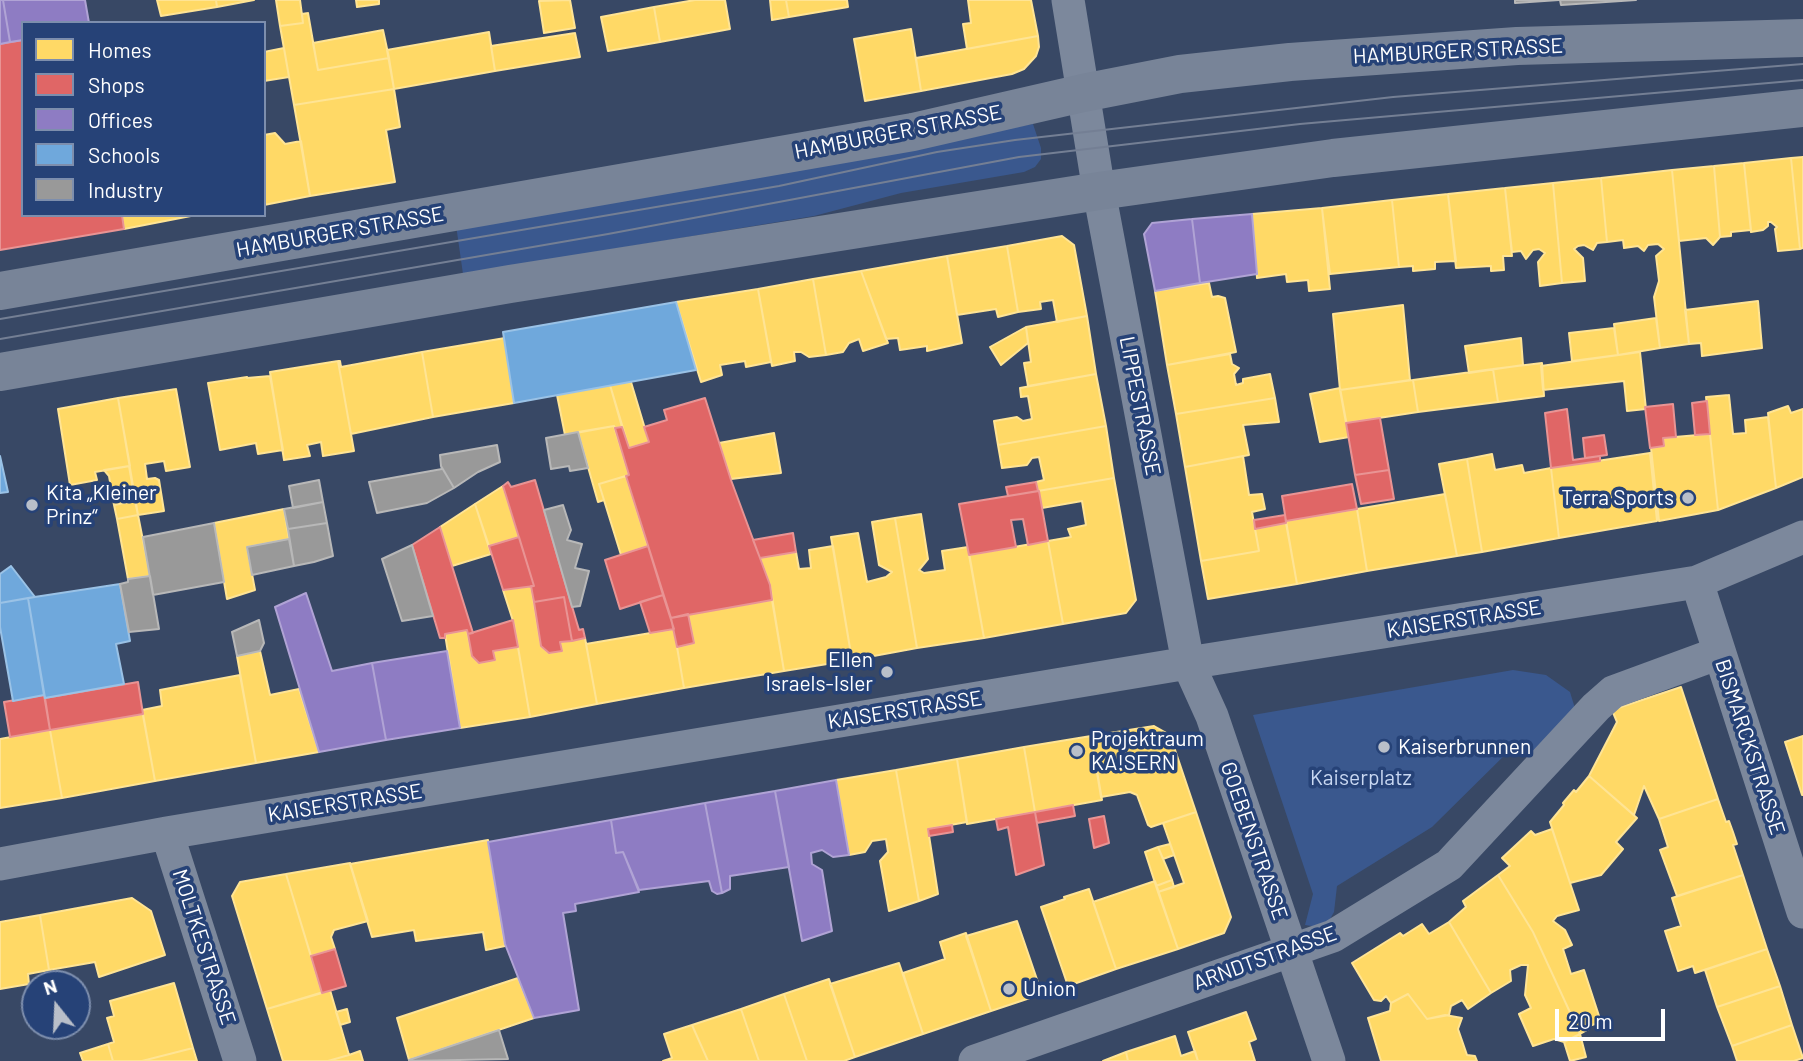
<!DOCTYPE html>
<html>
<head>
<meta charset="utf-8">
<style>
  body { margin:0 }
  #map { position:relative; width:1803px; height:1061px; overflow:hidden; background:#384865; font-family:Barlow,sans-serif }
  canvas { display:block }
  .legend { position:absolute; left:21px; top:21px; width:245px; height:196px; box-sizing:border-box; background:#264277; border:2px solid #7d8ead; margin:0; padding:9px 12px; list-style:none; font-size:21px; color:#fff }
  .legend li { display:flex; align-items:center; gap:14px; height:35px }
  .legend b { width:35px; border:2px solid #7d8ead }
  .north { position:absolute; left:21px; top:970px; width:70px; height:70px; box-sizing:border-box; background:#264277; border:2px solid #7d8ead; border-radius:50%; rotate:342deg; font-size:19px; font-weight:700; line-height:28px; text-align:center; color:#fff }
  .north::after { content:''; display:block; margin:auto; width:24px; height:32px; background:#b9bfc9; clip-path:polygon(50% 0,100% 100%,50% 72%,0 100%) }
  .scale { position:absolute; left:1555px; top:1009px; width:110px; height:32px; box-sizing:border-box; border:4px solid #fff; border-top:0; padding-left:9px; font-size:21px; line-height:24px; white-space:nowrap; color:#fff; -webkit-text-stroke:5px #264277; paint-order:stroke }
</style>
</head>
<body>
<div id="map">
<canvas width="1803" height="1061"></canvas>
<ul class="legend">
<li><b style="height:19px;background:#ffd966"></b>Homes</li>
<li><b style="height:19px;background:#e06666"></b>Shops</li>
<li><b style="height:19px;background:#8e7cc3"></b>Offices</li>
<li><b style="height:19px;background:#6fa8dc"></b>Schools</li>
<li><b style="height:19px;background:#999"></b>Industry</li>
</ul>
<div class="north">N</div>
<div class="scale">20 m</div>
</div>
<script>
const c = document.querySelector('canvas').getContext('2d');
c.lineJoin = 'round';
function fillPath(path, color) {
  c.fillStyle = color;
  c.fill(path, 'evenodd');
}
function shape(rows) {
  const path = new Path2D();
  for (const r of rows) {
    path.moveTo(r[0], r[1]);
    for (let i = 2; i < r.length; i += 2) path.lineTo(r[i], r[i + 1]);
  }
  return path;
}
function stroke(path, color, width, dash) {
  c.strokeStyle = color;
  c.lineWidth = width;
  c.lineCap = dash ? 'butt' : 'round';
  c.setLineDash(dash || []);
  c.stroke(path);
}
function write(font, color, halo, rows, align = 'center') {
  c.font = font + ' Barlow,sans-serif';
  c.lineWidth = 7;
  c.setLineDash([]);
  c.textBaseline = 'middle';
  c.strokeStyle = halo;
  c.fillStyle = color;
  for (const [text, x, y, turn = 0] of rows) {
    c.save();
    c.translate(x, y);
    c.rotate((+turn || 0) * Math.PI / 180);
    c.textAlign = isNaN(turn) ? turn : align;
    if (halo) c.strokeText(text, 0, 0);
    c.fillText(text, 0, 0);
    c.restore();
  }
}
fillPath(shape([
  [1033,124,1041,148,1041,159,1035,167,1024,172,901,193,814,216,463,274,456,225],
  [1513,670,1546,675,1570,692,1577,715,1536,763,1516,744,1432,827,1337,886,1334,912,1325,928,1305,925,1313,894,1253,715]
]), '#3a588e');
const homes = shape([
  [157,0,216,0,217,7,161,16,157,0],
  [216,0,254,0,217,7,216,0],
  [276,0,300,0,303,23,280,26,276,0],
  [356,0,379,0,379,4,357,7,356,0],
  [570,0,575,28,544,33,539,1,570,0],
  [695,0,725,0,730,29,660,42,654,7,695,0],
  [770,0,786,0,789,17,772,20,770,0],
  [786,0,847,0,848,7,789,17,786,0],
  [968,0,1031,0,1038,36,967,49,963,24,971,23,968,0],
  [654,7,660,42,608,51,601,17,654,7],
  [308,13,318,70,389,58,394,89,294,105,280,26,303,23,302,14,308,13],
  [911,29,921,91,865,101,854,39,911,29],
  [383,30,389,58,318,70,313,43,383,30],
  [489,32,495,71,394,89,387,50,489,32],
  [575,33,580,57,495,71,491,46,575,33],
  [1038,36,1039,47,1036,56,1024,69,1012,74,921,91,916,58,1038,36],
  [284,48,289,77,264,81,264,52,284,48],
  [394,89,400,127,386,130,395,182,310,196,294,105,394,89],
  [275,133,285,144,301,141,310,196,264,205,264,135,275,133],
  [1803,157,1803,248,1800,249,1791,158,1803,157],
  [1791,158,1800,249,1778,251,1775,229,1777,227,1771,222,1768,222,1768,226,1763,230,1751,232,1744,163,1791,158],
  [1744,163,1751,230,1731,232,1731,236,1720,237,1714,166,1744,163],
  [1714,166,1720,237,1713,245,1706,238,1679,241,1672,170,1714,166],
  [1672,170,1689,344,1660,348,1654,297,1659,281,1656,256,1664,249,1658,244,1648,245,1644,251,1638,246,1624,248,1623,240,1607,242,1601,178,1672,170],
  [1601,178,1607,242,1597,243,1593,250,1584,245,1578,246,1574,249,1583,258,1585,281,1562,283,1553,183,1601,178],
  [1553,183,1562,283,1540,286,1538,262,1545,253,1539,249,1533,250,1526,259,1521,251,1512,252,1505,188,1553,183],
  [1505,188,1512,256,1503,256,1504,270,1491,271,1491,266,1456,268,1448,194,1505,188],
  [1448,194,1456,261,1435,262,1435,269,1413,271,1413,266,1399,267,1392,200,1448,194],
  [1392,200,1399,267,1330,274,1322,208,1392,200],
  [1322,208,1330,289,1309,291,1308,280,1287,282,1286,274,1257,278,1252,214,1322,208],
  [122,215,196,215,124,229,122,215],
  [1062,236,1074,245,1087,316,1057,322,1053,300,1040,302,1041,309,1018,312,1007,246,1062,236],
  [1007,246,1018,312,998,317,996,309,957,315,947,256,1007,246],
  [947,256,962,343,927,351,927,346,900,350,898,338,886,339,861,271,947,256],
  [861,271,888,343,863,351,859,339,849,343,843,352,826,355,813,279,861,271],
  [813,279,826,355,809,357,801,352,794,352,795,361,772,366,758,289,813,279],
  [1209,283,1212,297,1218,296,1225,298,1236,352,1167,365,1155,291,1209,283],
  [758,289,771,362,746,367,745,361,720,365,722,375,701,382,676,302,758,289],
  [1758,301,1762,348,1702,356,1701,343,1689,344,1685,310,1758,301],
  [1403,305,1410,380,1340,390,1333,314,1403,305],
  [1087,316,1096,374,1028,386,1024,363,1031,362,1026,327,1087,316],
  [1656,318,1660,348,1618,355,1614,324,1656,318],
  [1026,327,1028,343,1001,365,990,347,1026,327],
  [1614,328,1618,355,1572,361,1569,333,1614,328],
  [505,338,514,403,433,417,422,352,505,338],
  [1521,338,1523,365,1469,373,1465,346,1521,338],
  [422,352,433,417,351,434,338,361,340,361,341,367,422,352],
  [1640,352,1646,409,1627,411,1624,381,1543,390,1541,366,1640,352],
  [1230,354,1232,364,1239,368,1234,374,1236,385,1243,383,1243,379,1270,374,1275,398,1176,414,1167,365,1230,354],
  [338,361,354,451,323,456,321,442,307,445,310,456,284,460,270,372,338,361],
  [1542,363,1544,396,1498,402,1493,369,1542,363],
  [1493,369,1498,402,1418,412,1413,380,1493,369],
  [1096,374,1106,426,998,445,994,421,1017,417,1023,421,1032,419,1028,396,1021,397,1020,388,1096,374],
  [270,376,283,450,258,454,256,443,220,450,208,383,247,377,247,378,270,376],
  [1413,380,1418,412,1346,423,1340,390,1413,380],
  [631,382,649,442,629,448,610,385,631,382],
  [610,385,622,427,615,428,614,426,565,435,557,395,610,385],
  [1340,388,1349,437,1320,442,1310,394,1340,388],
  [176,389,190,467,166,471,164,461,145,464,147,479,155,478,159,480,164,511,138,515,118,398,176,389],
  [1729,395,1733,434,1746,433,1745,420,1768,417,1776,488,1718,510,1706,397,1729,395],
  [118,398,130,466,95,472,97,480,70,485,58,409,118,398],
  [1275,398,1279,422,1243,425,1249,455,1185,467,1176,414,1275,398],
  [1788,406,1791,413,1803,409,1803,477,1776,488,1768,413,1788,406],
  [614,426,629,475,599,484,604,500,598,502,578,432,614,426],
  [1106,426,1114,478,1038,491,1036,482,1044,480,1039,457,1032,458,1027,465,1002,468,998,445,1106,426],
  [774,433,781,473,731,479,719,443,774,433],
  [1710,434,1718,510,1659,521,1651,448,1664,446,1663,438,1710,434],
  [1650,453,1657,521,1559,538,1551,468,1650,453],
  [1492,454,1495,470,1522,465,1524,473,1551,468,1559,538,1482,552,1467,459,1492,454],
  [1243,456,1249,495,1262,494,1265,509,1252,512,1259,551,1201,561,1185,467,1243,456],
  [1467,459,1482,552,1457,556,1439,464,1467,459],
  [129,466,135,501,114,505,109,476,104,470,129,466],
  [626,476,648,546,621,555,599,484,626,476],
  [1114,478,1136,600,1126,613,1063,624,1048,541,1071,537,1068,529,1086,525,1082,501,1042,508,1038,491,1114,478],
  [503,486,519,537,489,546,475,504,503,486],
  [1445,494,1457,556,1367,571,1357,509,1445,494],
  [135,501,138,515,117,519,114,505,135,501],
  [475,504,491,554,452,566,440,527,475,504],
  [284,509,289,539,247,547,255,590,227,599,214,523,284,509],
  [1357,509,1367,571,1297,584,1286,521,1357,509],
  [921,514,928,559,919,570,924,573,945,570,942,551,968,547,984,638,917,648,895,518,921,514],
  [138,515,150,576,128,579,117,519,138,515],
  [895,518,917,648,852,660,831,537,858,533,867,582,886,577,892,572,879,565,872,522,895,518],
  [1286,523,1297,584,1208,599,1201,561,1259,551,1255,529,1286,523],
  [1048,541,1063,624,984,638,969,555,1048,541],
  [833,546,852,660,784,671,770,585,760,558,796,552,799,569,811,568,809,550,833,546],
  [531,586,541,646,549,653,562,651,560,642,585,638,597,704,530,717,514,624,503,590,531,586],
  [772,600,784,671,684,688,677,647,694,643,688,614,772,600],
  [674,629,684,688,597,704,586,644,674,629],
  [467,630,472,656,479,663,495,660,493,651,518,647,530,717,460,728,445,634,467,630],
  [260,651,270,695,299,689,319,752,256,763,237,656,260,651],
  [240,675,256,763,155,781,142,710,162,706,160,690,240,675],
  [1681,687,1718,799,1659,819,1644,786,1634,815,1589,776,1617,722,1612,710,1681,687],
  [143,714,155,781,62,798,50,730,143,714],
  [1154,726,1170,735,1196,812,1151,827,1148,825,1137,795,1130,792,1101,797,1091,736,1154,726],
  [50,730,62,798,0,808,0,739,50,730],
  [1091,736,1102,800,1035,812,1024,747,1091,736],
  [1803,736,1803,795,1802,795,1785,742,1803,736],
  [1024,747,1035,812,967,824,957,759,1024,747],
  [957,759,967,822,928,829,938,894,919,901,896,770,957,759],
  [896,770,919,901,889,911,880,861,888,852,886,839,872,841,865,852,849,855,836,780,896,770],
  [1589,776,1637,818,1616,842,1623,849,1601,875,1570,883,1550,822,1564,805,1563,803,1574,790,1576,792,1589,776],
  [1718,799,1726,822,1729,821,1733,832,1737,844,1733,845,1743,875,1677,896,1660,850,1668,847,1659,819,1718,799],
  [1196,812,1231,917,1224,933,1178,949,1158,892,1184,883,1163,823,1196,812],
  [1552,829,1579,910,1557,916,1553,921,1565,930,1572,945,1563,949,1571,974,1584,970,1601,1022,1589,1026,1589,1029,1580,1034,1533,932,1498,875,1510,866,1502,858,1531,831,1535,835,1552,829],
  [488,840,505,946,486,950,483,932,416,941,414,930,372,937,350,864,488,840],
  [1170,844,1174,855,1163,859,1158,847,1170,844],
  [1158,847,1172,880,1156,886,1145,852,1158,847],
  [350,863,368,921,334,930,331,937,335,949,311,956,286,874,350,863],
  [286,874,322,993,267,1009,232,896,240,882,286,874],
  [1498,875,1533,932,1580,1034,1564,1042,1554,1039,1533,1046,1519,1014,1531,1008,1525,995,1528,965,1521,965,1510,970,1511,981,1491,993,1449,922,1466,907,1463,901,1498,875],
  [1743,875,1767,949,1695,973,1693,966,1678,971,1665,931,1681,926,1672,898,1743,875],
  [1172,880,1174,887,1158,892,1156,886,1172,880],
  [1155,881,1178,949,1116,969,1093,902,1155,881],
  [1089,889,1116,969,1068,986,1041,907,1065,899,1064,897,1089,889],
  [132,898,151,911,165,955,99,977,95,962,49,970,40,915,132,898],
  [40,915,49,970,28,974,29,984,0,989,0,922,40,915],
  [1017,921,1042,994,991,1011,966,936,1017,921],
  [1449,922,1491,993,1468,1009,1462,1000,1451,1006,1449,1015,1427,1019,1408,994,1391,1003,1386,996,1381,1001,1374,1000,1352,963,1400,933,1403,936,1422,924,1429,934,1449,922],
  [966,933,991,1011,923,1034,903,973,945,959,940,942,966,933],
  [1767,949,1780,986,1717,1007,1705,970,1767,949],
  [899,963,923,1034,855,1057,830,984,899,963],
  [518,978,534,1018,409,1060,397,1018,518,978],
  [829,979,855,1057,844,1061,807,1061,784,994,829,979],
  [174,983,193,1048,142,1061,113,1061,108,1044,114,1042,107,1018,114,1016,110,1001,174,983],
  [1780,986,1792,1025,1732,1046,1717,1007,1780,986],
  [330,990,349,1055,328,1061,283,1061,267,1009,330,990],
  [784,994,807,1061,759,1061,741,1009,784,994],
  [1408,994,1427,1019,1445,1015,1462,1018,1458,1029,1467,1055,1475,1056,1477,1061,1381,1061,1368,1018,1390,1011,1391,1003,1408,994],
  [347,1009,350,1022,340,1025,336,1012,347,1009],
  [741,1009,759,1061,708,1061,692,1025,741,1009],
  [1246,1012,1256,1039,1249,1042,1255,1061,1198,1061,1188,1032,1246,1012],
  [692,1025,708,1061,663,1061,672,1058,664,1034,692,1025],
  [1792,1025,1803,1058,1794,1061,1737,1061,1732,1046,1792,1025],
  [1580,1034,1586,1057,1570,1061,1564,1042,1580,1034],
  [1175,1036,1181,1056,1195,1051,1198,1061,1128,1061,1126,1052,1175,1036],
  [108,1044,113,1061,83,1061,80,1053,108,1044],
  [193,1048,197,1061,142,1061,193,1048],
  [360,1051,363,1061,328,1061,349,1055,360,1051],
  [1126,1052,1128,1061,1103,1061,1126,1052]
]);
fillPath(homes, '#ffd966');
stroke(homes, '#ffe494', 2);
const shops = shape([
  [23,40,23,215,122,215,124,229,0,250,0,44,23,40],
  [705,398,731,480,770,585,772,600,671,618,626,476,629,475,615,428,622,427,629,448,649,442,644,427,667,420,664,410,705,398],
  [1707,401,1710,434,1695,435,1692,403,1707,401],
  [1673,404,1676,437,1663,438,1664,446,1650,448,1645,407,1673,404],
  [1567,409,1573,460,1600,456,1600,461,1551,468,1545,413,1567,409],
  [1380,418,1389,470,1355,475,1346,423,1380,418],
  [1604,435,1607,455,1585,458,1583,438,1604,435],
  [1389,470,1394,499,1361,504,1355,475,1389,470],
  [535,480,579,630,583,629,585,638,572,641,564,597,534,602,531,586,534,586,503,486,508,482,511,487,535,480],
  [1036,482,1038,491,1008,496,1006,487,1036,482],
  [1352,484,1357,509,1286,521,1282,496,1352,484],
  [1039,491,1048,541,1028,545,1023,519,1011,520,1016,547,969,555,959,504,1039,491],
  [1285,515,1286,523,1255,529,1254,520,1285,515],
  [440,527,452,566,473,633,468,634,467,630,445,634,445,638,440,638,412,545,440,527],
  [793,533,796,552,760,558,753,540,793,533],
  [519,537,534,586,503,590,489,546,519,537],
  [648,546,663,595,620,609,605,560,648,546],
  [663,595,674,629,650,633,640,602,663,595],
  [564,597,572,641,560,642,562,651,549,653,541,646,534,602,564,597],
  [688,614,694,643,677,647,671,618,688,614],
  [513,620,518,647,493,651,495,660,479,663,472,656,468,634,513,620],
  [138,682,143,714,50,730,45,698,138,682],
  [44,695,50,730,10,737,4,702,44,695],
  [1073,805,1075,816,1037,823,1035,812,1073,805],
  [1035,812,1044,865,1016,875,1008,827,998,830,996,819,1035,812],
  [1104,816,1109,843,1094,848,1089,819,1104,816],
  [952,825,953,832,929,836,928,829,952,825],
  [335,949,346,986,322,993,311,956,335,949]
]);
fillPath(shops, '#e06666');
stroke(shops, '#e99494', 2);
const offices = shape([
  [0,0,3,0,10,42,0,44,0,0],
  [3,0,85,0,89,23,23,23,23,40,10,42,3,0],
  [1252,214,1257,274,1200,283,1192,219,1252,214],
  [1192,219,1200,283,1155,291,1144,234,1152,223,1192,219],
  [306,593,332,671,372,663,386,740,319,752,275,607,306,593],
  [447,651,460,728,386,740,372,663,447,651],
  [836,780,849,855,833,857,822,850,811,853,812,864,822,870,832,931,802,941,775,791,836,780],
  [775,791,789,867,730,876,730,889,722,893,705,803,775,791],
  [705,803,722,893,717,894,712,891,709,881,639,890,623,852,616,853,611,820,705,803],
  [611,820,616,853,623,852,639,892,575,904,576,911,563,913,579,1010,534,1018,505,944,488,842,611,820]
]);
fillPath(offices, '#8e7cc3');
stroke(offices, '#b0a3d5', 2);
const schools = shape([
  [676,302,696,370,514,403,503,332,676,302],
  [0,456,8,492,0,493,0,456],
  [11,566,35,597,0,603,0,574,11,566],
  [120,584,130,641,116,644,124,684,45,698,28,598,120,584],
  [28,598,44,695,13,701,0,627,0,603,28,598]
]);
fillPath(schools, '#6fa8dc');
stroke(schools, '#9ac2e6', 2);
const industry = shape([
  [1515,0,1559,0,1515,3,1515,0],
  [1560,0,1636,0,1561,5,1560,0],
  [578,432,588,468,570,471,569,466,551,469,546,438,578,432],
  [497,445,500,462,478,472,454,488,441,466,440,455,497,445],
  [441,466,454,488,427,503,377,513,369,482,442,469,441,466],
  [319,480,323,502,293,508,289,486,319,480],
  [323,502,327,523,288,529,284,509,323,502],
  [563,505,571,530,567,540,582,544,575,568,589,571,580,606,572,607,544,510,563,505],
  [214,523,224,582,153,595,143,537,214,523],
  [327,523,333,556,314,562,294,566,288,529,327,523],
  [289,539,294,566,252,575,247,547,289,539],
  [412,545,433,616,402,621,382,559,412,545],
  [150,576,159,629,129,632,120,584,128,582,128,579,150,576],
  [259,620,264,643,260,651,237,656,232,632,259,620],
  [499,1030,508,1059,410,1061,409,1060,499,1030]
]);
fillPath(industry, '#999');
stroke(industry, '#b8b8b8', 2);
stroke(shape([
  [1068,0,1099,191,1188,663,1212,716,1329,1061],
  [1697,582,1803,912],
  [167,833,240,1061],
  [0,864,167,833,1188,663,1697,582,1803,537],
  [975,1061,1333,936,1449,865,1596,707,1613,692,1719,653]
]), '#7c889c', 33);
stroke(shape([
  [0,291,913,132,1083,93,1180,74,1290,62,1517,46,1803,38],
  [0,372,510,284,1099,191,1333,158,1803,108]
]), '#788498', 38);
stroke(shape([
  [0,319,779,186,937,152,1015,140,1393,97,1803,64],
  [0,339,608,234,1019,157,1300,124,1803,80]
]), '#747f94', 2);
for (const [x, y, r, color] of [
  [1688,498,7,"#b9bfc9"],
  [32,505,7,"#b9bfc9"],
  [887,672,7,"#b9bfc9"],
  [1384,747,7,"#b9bfc9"],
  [1077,751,7,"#b9bfc9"],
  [1009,989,7,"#b9bfc9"]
]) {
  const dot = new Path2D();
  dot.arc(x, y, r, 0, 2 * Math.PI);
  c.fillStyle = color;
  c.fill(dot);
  stroke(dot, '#264277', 2.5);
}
write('21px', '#fff', '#264277', [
  ["HAMBURGER STRASSE",1458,51,-3],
  ["HAMBURGER STRASSE",898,132,-11],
  ["HAMBURGER STRASSE",340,232,-10],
  ["LIPPESTRASSE",1140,406,79],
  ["KAISERSTRASSE",1464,619,-9],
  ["KAISERSTRASSE",905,710,-9],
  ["BISMARCKSTRASSE",1750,747,72],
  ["KAISERSTRASSE",345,803,-9],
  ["GOEBENSTRASSE",1254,841,71],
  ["MOLTKESTRASSE",204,947,72],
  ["ARNDTSTRASSE",1265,958,-20]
]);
write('21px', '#fff', '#264277', [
  ["Kita „Kleiner",46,493],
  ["Prinz“",46,517],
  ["Terra Sports",1674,498,"right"],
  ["Ellen",873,660,"right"],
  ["Israels-Isler",873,684,"right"],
  ["Projektraum",1091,739],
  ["KA!SERN",1091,763],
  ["Kaiserbrunnen",1398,747],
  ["Union",1023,989]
], 'left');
write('21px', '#c9d8f2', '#264277', [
  ["Kaiserplatz",1361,778]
]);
</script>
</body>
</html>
